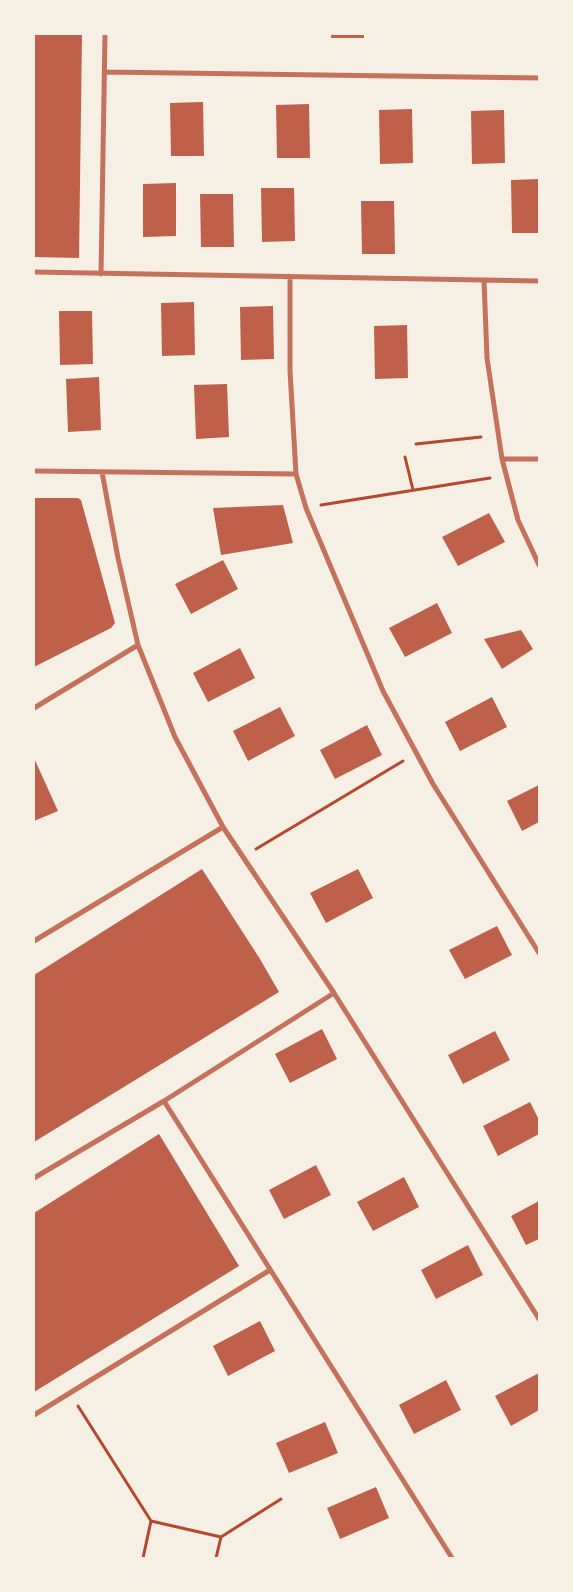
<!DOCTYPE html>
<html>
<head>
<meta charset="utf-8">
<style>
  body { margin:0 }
  #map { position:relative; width:573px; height:1592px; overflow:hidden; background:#f6efe4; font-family:"Public Sans",sans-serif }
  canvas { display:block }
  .frame { position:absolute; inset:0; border:35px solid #f6efe4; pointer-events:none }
</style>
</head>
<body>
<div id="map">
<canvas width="573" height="1592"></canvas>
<div class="frame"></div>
</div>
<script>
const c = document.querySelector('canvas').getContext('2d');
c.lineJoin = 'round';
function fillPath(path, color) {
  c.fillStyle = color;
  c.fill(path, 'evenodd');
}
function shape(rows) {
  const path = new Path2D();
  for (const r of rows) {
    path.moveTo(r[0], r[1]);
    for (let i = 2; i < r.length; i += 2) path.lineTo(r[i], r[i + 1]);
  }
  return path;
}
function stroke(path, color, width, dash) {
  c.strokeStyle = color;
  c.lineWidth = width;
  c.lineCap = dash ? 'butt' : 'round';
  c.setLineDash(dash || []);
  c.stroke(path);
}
fillPath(shape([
  [34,34,82,34,79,258,34,257],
  [331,34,364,34,364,38,331,38],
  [203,102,204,156,171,156,170,103],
  [309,104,310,158,277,158,276,105],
  [412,109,413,163,380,164,379,110],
  [504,110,505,163,472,164,471,111],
  [539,179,539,233,512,233,511,180],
  [176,183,176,236,143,237,143,184],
  [261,188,294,188,295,241,262,242],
  [200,194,233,194,234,247,201,247],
  [361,201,394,201,395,254,362,254],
  [194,302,195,355,162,356,161,303],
  [273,306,274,359,241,360,240,307],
  [59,311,92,311,93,364,60,365],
  [407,325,408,378,375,379,374,326],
  [99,377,101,430,68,432,66,379],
  [227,384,229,437,196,439,194,385],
  [34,498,78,498,81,500,115,623,111,628,34,667],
  [283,505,293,543,221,555,213,508],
  [489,513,505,542,458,566,442,537],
  [223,560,238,589,191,614,175,584],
  [437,603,452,633,405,657,389,628],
  [521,630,533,649,502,669,484,639],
  [240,648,255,678,208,702,193,673],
  [492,697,507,727,460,751,445,722],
  [280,707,295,736,248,761,233,731],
  [367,725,382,755,335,779,320,750],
  [34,758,58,811,34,821],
  [539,785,539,822,522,831,507,801],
  [202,869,260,959,279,992,34,1142,34,975],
  [358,869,373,898,326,923,310,893],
  [497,926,512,955,465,979,449,950],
  [322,1029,337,1059,290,1083,275,1054],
  [495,1031,510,1060,463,1084,448,1055],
  [530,1102,539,1120,539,1134,498,1156,483,1126],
  [159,1134,239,1266,34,1392,34,1213],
  [316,1165,331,1195,284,1219,269,1190],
  [404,1177,419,1207,373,1231,357,1202],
  [539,1201,539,1239,526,1245,511,1216],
  [468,1245,483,1275,436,1299,421,1270],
  [260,1321,275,1351,228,1376,213,1346],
  [539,1373,539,1410,511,1426,495,1396],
  [446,1380,461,1410,414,1434,399,1405],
  [325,1422,338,1453,289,1473,276,1443],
  [376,1487,389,1518,340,1539,327,1508]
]), '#bf614a');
stroke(shape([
  [416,444,481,437],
  [405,457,413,490],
  [321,505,490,478],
  [256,849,403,761],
  [78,1406,151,1521],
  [221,1537,281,1499],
  [143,1558,151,1521,221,1537,216,1558]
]), '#b5482f', 3);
stroke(shape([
  [105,72,539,78],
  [34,272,539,281],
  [101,274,105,34],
  [290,277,290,371,296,474,306,508,383,691,433,784,539,953],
  [484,280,487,358,502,459,518,520,539,565],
  [502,459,539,459],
  [34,471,296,474],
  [102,472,118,558,138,645,175,737,223,827,334,993,539,1319],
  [34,708,138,645],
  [34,941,223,827],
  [164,1101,452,1558],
  [34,1178,164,1101,334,993],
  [34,1415,270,1270]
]), '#c5725c', 5);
</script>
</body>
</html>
